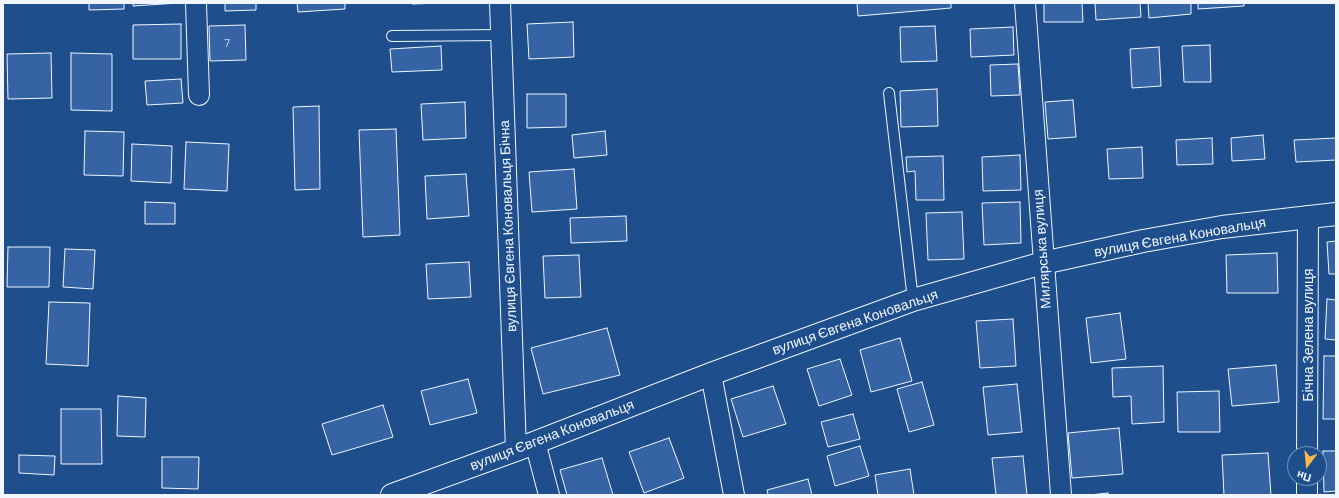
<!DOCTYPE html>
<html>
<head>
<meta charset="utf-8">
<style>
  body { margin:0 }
  #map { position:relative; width:1339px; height:498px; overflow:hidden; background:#1f4e8c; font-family:Barlow,sans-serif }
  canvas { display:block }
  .frame { position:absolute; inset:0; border:4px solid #f2f6ff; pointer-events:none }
  .north { position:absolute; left:1287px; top:446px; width:40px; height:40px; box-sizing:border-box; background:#1f4e8c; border:1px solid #7391ba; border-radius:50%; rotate:196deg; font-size:11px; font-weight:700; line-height:16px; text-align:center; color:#f2f6ff }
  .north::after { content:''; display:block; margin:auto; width:14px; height:18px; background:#ffb74d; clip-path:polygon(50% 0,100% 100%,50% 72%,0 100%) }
</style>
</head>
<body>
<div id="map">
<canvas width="1339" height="498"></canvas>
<div class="frame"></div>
<div class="north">Пн</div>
</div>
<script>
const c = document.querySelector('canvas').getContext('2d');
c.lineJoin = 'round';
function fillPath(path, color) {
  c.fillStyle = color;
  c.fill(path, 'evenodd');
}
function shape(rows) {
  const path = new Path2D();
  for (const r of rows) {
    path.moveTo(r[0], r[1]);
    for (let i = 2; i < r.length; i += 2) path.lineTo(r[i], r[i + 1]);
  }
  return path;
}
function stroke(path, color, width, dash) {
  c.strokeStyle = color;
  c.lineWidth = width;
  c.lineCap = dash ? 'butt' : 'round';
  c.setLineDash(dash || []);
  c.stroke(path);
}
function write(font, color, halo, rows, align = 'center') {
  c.font = font + ' Barlow,sans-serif';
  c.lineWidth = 3;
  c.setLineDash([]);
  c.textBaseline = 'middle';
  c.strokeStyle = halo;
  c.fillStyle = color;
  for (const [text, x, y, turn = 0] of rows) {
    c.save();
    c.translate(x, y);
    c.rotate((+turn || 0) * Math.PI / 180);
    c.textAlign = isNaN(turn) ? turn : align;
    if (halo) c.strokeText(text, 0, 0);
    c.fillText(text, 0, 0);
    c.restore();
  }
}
const building = shape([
  [89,3,124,3,124,9,89,10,89,3],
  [133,3,179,3,133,6,133,3],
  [225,3,256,3,256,10,225,11,225,3],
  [297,3,345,3,345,9,298,12,297,3],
  [412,3,443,3,412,4,412,3],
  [857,3,951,3,951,8,858,16,857,3],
  [1044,3,1082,3,1083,22,1044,22,1044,3],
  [1095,3,1140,3,1141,17,1096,20,1095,3],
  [1148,3,1191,3,1191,14,1149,18,1148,3],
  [1198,3,1244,3,1244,6,1198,9,1198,3],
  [573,22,574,57,529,59,527,24,573,22],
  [181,24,181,59,133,59,133,25,181,24],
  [245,25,246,60,210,61,209,26,245,25],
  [935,26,937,61,901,62,900,27,935,26],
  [1013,27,1014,55,971,57,970,29,1013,27],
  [1210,45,1211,82,1184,82,1182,46,1210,45],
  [441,46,442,70,392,72,390,49,441,46],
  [1159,47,1161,86,1132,88,1130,49,1159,47],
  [51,53,52,98,8,99,7,54,51,53],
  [71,53,112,54,112,111,71,110,71,53],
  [1018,64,1020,95,991,96,990,65,1018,64],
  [181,79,183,103,147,105,145,81,181,79],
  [937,89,938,126,901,127,900,91,937,89],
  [527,94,566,94,566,127,527,128,527,94],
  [1073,100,1076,137,1048,139,1045,102,1073,100],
  [465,102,466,138,423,140,421,104,465,102],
  [319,106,320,189,295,190,293,107,319,106],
  [396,129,400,235,363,237,359,130,396,129],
  [85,131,124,132,123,176,84,175,85,131],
  [605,131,607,155,574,158,572,135,605,131],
  [1263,135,1265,159,1232,161,1231,138,1263,135],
  [1212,138,1213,164,1177,165,1176,140,1212,138],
  [1336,138,1336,160,1296,162,1294,140,1336,138],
  [186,142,229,144,227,191,184,189,186,142],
  [132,144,172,146,171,183,131,181,132,144],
  [1142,147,1143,178,1109,179,1107,149,1142,147],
  [1020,155,1021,190,983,191,982,157,1020,155],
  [943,156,944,200,916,200,915,171,907,172,906,157,943,156],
  [574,169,577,209,532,212,529,172,574,169],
  [466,174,469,216,427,219,425,176,466,174],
  [145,202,175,203,175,224,145,224,145,202],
  [1020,202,1021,243,984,245,982,203,1020,202],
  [962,212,964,259,928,260,926,213,962,212],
  [626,216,627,241,571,243,570,218,626,216],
  [1336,241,1336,274,1329,274,1327,242,1336,241],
  [8,247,50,247,49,287,7,287,8,247],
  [65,249,95,250,93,289,63,287,65,249],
  [1277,253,1278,293,1227,293,1226,255,1277,253],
  [579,255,581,297,545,298,543,256,579,255],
  [469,262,471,297,428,299,426,264,469,262],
  [1327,299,1336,300,1336,340,1325,339,1327,299],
  [49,302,90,303,88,366,46,364,49,302],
  [1120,313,1126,359,1091,363,1086,318,1120,313],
  [1013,319,1016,366,980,368,976,321,1013,319],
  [607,328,620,375,543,394,531,348,607,328],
  [900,338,912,381,871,392,860,350,900,338],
  [1324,356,1336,356,1336,419,1323,419,1324,356],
  [840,359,852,395,819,406,807,369,840,359],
  [1276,365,1279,402,1232,406,1228,369,1276,365],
  [1163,366,1164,422,1132,424,1131,396,1113,397,1112,368,1163,366],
  [468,379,477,413,430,425,421,391,468,379],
  [922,382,934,425,909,432,897,389,922,382],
  [1017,384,1022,432,988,435,983,387,1017,384],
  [773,386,786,424,743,437,731,399,773,386],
  [1219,391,1220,432,1178,432,1177,392,1219,391],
  [118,396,146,398,145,437,117,436,118,396],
  [383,405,393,437,332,455,322,424,383,405],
  [61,409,101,409,102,464,61,464,61,409],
  [853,414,860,439,828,447,821,422,853,414],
  [1119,428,1123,474,1072,478,1068,433,1119,428],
  [669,438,684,478,644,493,629,452,669,438],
  [860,446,869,476,835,486,827,456,860,446],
  [1323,451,1336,451,1336,491,1324,492,1323,451],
  [1268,453,1271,495,1224,495,1222,455,1268,453],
  [19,455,55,456,54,475,19,473,19,455],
  [1023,456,1027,495,996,495,992,458,1023,456],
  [162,457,199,457,198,489,162,488,162,457],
  [602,458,613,495,567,495,560,470,602,458],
  [910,469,914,495,878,495,875,475,910,469],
  [808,479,812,495,768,495,767,490,808,479],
  [1108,493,1108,495,1089,495,1108,493]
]);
fillPath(building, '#3563a3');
stroke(building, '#f2f6ff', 1);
const service = shape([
  [392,36,501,35],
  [889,93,913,300]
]);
const minor = shape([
  [196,3,199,95],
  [500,3,516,450],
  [1025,3,1061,495],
  [711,374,734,495],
  [535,442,549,495],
  [1307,454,1308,216],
  [1307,495,1307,478]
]);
const tertiary = shape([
  [392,495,516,450,711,374,913,300,1043,263,1143,241,1222,227,1336,214]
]);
stroke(service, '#f2f6ff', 12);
stroke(minor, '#f2f6ff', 22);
stroke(tertiary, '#f2f6ff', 24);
stroke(service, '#1f4e8c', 10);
stroke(minor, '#1f4e8c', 20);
stroke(tertiary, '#1f4e8c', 22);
write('12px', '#c3d1e8', null, [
  ["7",227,43]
]);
write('14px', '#f2f6ff', '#1f4e8c', [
  ["вулиця Євгена Коновальця Бічна",508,226,-92],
  ["вулиця Євгена Коновальця",1180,237,-10],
  ["Милярська вулиця",1042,249,-94],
  ["вулиця Євгена Коновальця",855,322,-19],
  ["Бічна Зелена вулиця",1308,335,-90],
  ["вулиця Євгена Коновальця",552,435,-21]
]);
</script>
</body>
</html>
